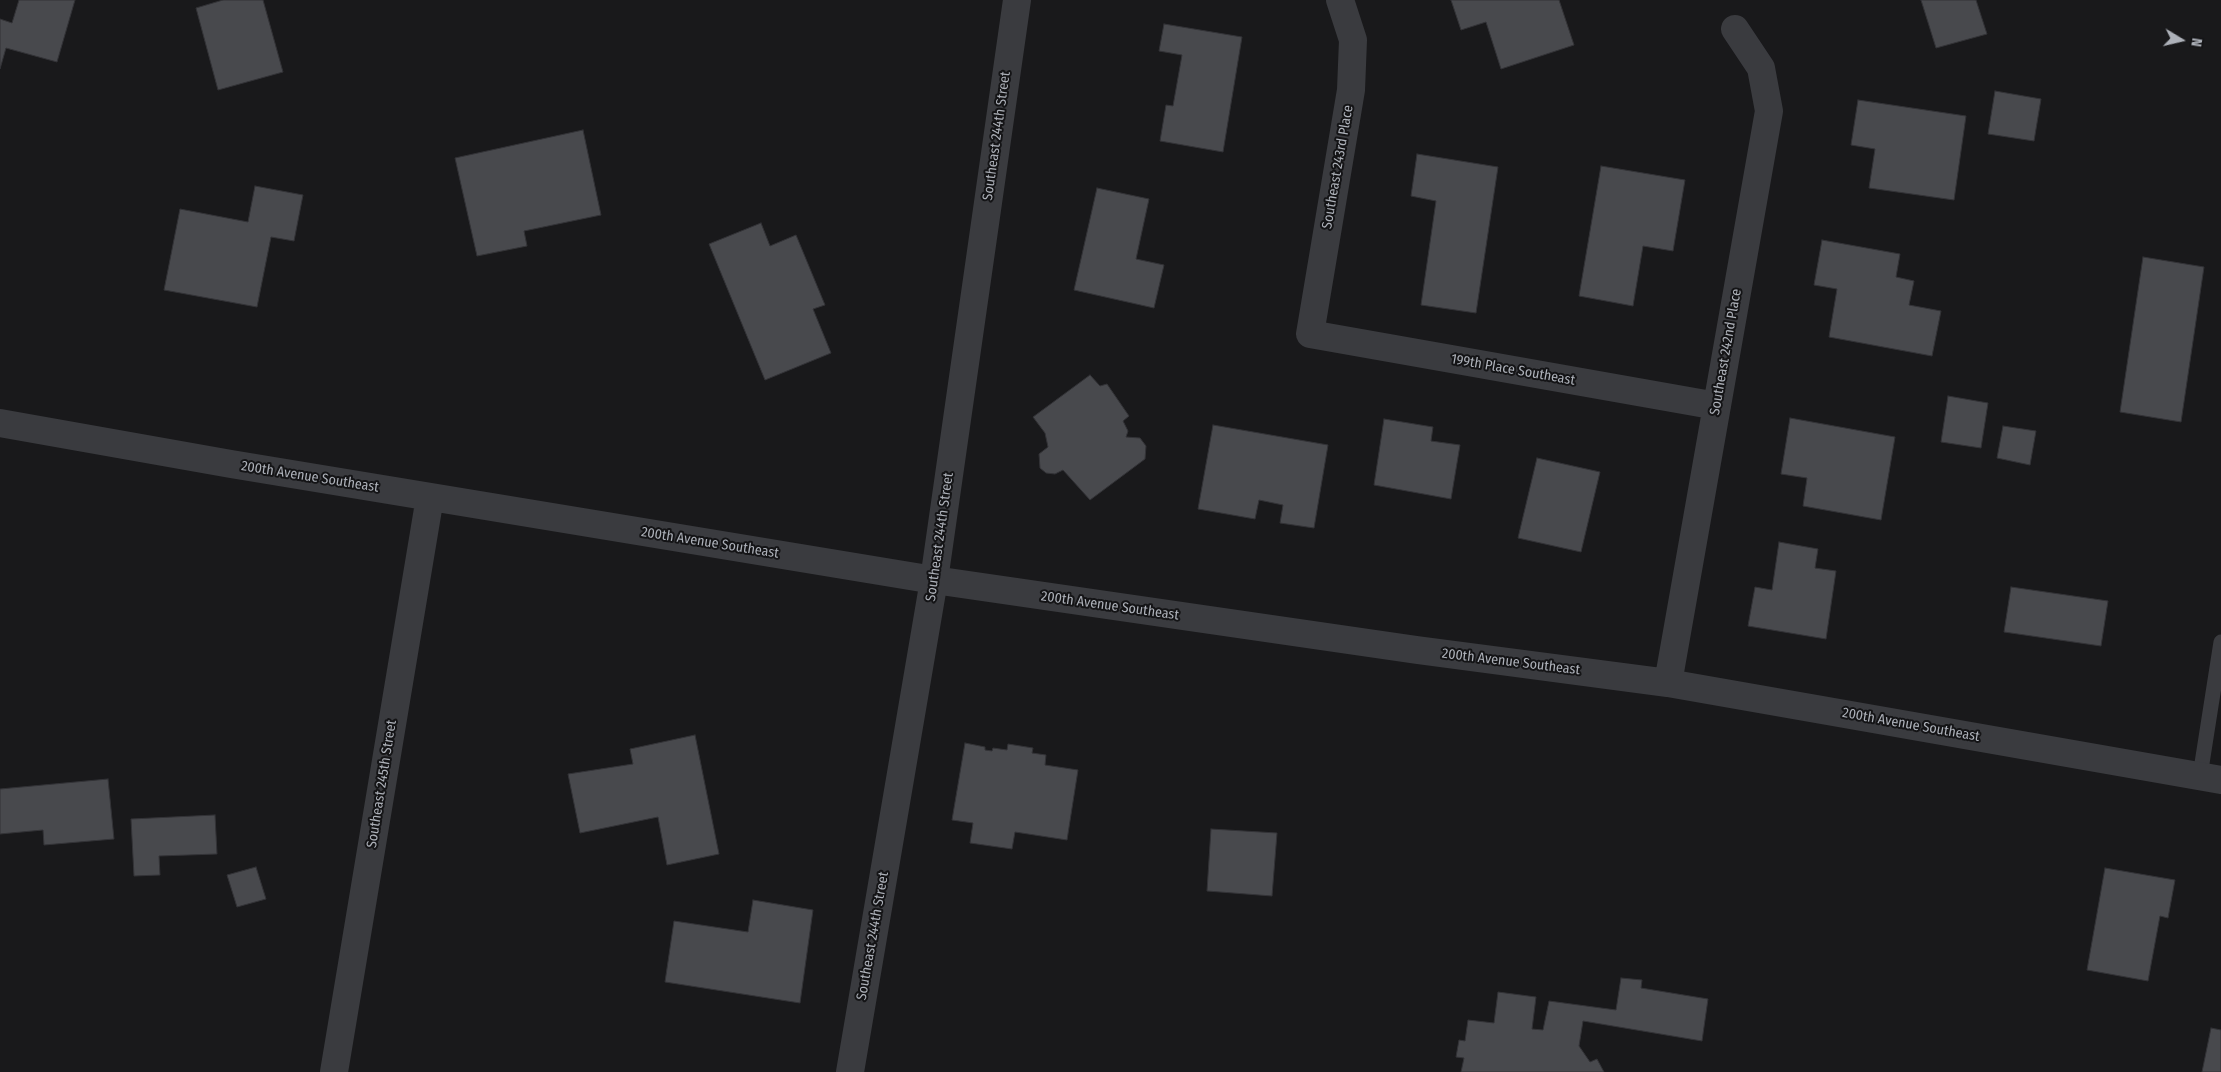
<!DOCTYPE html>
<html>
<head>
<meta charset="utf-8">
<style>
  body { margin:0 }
  #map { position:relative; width:2221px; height:1072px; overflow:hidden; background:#19191b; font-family:"Fira Sans Condensed",sans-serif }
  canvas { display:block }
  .north { position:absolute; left:2156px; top:15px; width:50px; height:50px; -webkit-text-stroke:4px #141416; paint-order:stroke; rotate:99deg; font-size:14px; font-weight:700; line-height:20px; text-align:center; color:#adb1b9 }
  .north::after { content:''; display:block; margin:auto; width:18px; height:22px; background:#adb1b9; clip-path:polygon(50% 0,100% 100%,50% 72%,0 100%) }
</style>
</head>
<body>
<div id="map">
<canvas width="2221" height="1072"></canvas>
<div class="north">N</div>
</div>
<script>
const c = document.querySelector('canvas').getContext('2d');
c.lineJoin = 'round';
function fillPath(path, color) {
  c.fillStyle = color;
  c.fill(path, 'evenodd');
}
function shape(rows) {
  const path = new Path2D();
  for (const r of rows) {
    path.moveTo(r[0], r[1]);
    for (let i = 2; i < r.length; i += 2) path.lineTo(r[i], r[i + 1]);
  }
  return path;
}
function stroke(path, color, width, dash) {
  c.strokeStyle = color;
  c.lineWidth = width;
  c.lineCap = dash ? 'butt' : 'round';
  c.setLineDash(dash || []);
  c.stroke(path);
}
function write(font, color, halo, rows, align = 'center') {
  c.font = font + ' "Fira Sans Condensed",sans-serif';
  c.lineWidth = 4;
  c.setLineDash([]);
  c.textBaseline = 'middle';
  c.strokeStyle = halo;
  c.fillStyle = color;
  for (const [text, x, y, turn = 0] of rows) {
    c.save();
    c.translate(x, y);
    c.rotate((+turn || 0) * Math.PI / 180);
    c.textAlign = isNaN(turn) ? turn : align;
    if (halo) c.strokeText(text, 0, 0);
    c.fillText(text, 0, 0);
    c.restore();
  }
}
const building = shape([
  [19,0,75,0,57,62,6,48,0,69,0,19,12,23,19,0],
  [223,0,263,0,283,72,218,90,196,8,223,0],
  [1451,0,1559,0,1574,45,1501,69,1486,22,1461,30,1451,0],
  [1921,0,1976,0,1987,34,1936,48,1921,0],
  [1164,24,1242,37,1223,152,1160,141,1166,105,1173,106,1182,55,1159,51,1164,24],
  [1995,91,2041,99,2034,141,1988,134,1995,91],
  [1858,100,1966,116,1954,200,1869,188,1875,149,1851,145,1858,100],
  [583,130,601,215,524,231,527,246,477,256,455,158,583,130],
  [1417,154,1498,167,1476,313,1421,305,1436,201,1411,196,1417,154],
  [1601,166,1685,180,1673,251,1643,246,1633,306,1579,296,1601,166],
  [255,186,303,195,294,241,271,237,257,307,164,290,180,209,248,222,255,186],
  [1097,188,1149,199,1136,259,1164,265,1154,308,1074,290,1097,188],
  [761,223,770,246,796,235,825,305,813,309,831,353,765,380,709,244,761,223],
  [1822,240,1900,254,1896,277,1914,281,1909,305,1941,311,1932,356,1829,337,1837,289,1814,285,1822,240],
  [2143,257,2204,267,2181,422,2120,412,2143,257],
  [1090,375,1100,386,1107,384,1129,416,1123,421,1128,431,1126,437,1140,438,1146,446,1145,459,1090,500,1063,470,1055,474,1046,473,1040,468,1039,454,1048,447,1045,433,1033,417,1090,375],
  [1948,396,1988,403,1981,448,1941,442,1948,396],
  [1790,418,1895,437,1881,520,1803,506,1807,478,1781,474,1790,418],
  [1384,419,1433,427,1431,441,1460,445,1451,499,1374,485,1384,419],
  [1213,425,1328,445,1314,528,1280,523,1283,505,1259,500,1255,519,1198,509,1213,425],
  [2003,426,2036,431,2030,465,1997,458,2003,426],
  [1537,458,1600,472,1581,552,1518,538,1537,458],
  [1779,542,1818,549,1815,568,1836,571,1826,639,1748,626,1755,587,1772,590,1779,542],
  [2011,587,2108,601,2101,646,2004,632,2011,587],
  [695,735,719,854,667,865,658,817,580,833,568,774,633,764,630,749,695,735],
  [965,743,985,747,985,750,992,751,993,748,1007,750,1008,744,1033,748,1032,753,1046,755,1045,765,1078,770,1067,840,1015,832,1012,849,970,843,973,823,952,820,965,743],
  [108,779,114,839,44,845,43,830,0,834,0,789,108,779],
  [215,815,217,854,159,856,160,875,134,876,131,819,215,815],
  [1211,829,1277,833,1272,896,1207,891,1211,829],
  [256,867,266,899,237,907,227,875,256,867],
  [2105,868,2175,880,2168,918,2160,916,2148,981,2087,970,2105,868],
  [753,900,813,910,800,1003,665,982,674,921,748,932,753,900],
  [1621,978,1642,980,1641,988,1708,999,1702,1041,1583,1021,1579,1046,1590,1062,1597,1059,1604,1072,1461,1072,1464,1058,1456,1057,1459,1040,1465,1041,1468,1020,1494,1023,1498,992,1536,997,1532,1029,1543,1030,1549,1001,1616,1010,1621,978],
  [2211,1028,2221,1030,2221,1072,2202,1072,2211,1028]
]);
fillPath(building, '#48494d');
stroke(building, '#333337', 1);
stroke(shape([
  [2200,776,2221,642]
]), '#3a3b3f', 15);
stroke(shape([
  [1340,0,1353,40,1351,90,1310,334,1717,406],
  [0,423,231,464,934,580,1417,650,1668,683,2221,780],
  [1668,683,1769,111,1761,68,1735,29],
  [334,1072,430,497],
  [850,1072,934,580,1017,0]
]), '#3a3b3f', 28);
write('14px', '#adb1b9', '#141416', [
  ["Southeast 244th Street",997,136,-82],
  ["Southeast 243rd Place",1338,167,-80],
  ["Southeast 242nd Place",1726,352,-80],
  ["199th Place Southeast",1513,370,10],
  ["200th Avenue Southeast",310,477,9],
  ["Southeast 244th Street",940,537,-82],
  ["200th Avenue Southeast",710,543,9],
  ["200th Avenue Southeast",1110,606,8],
  ["200th Avenue Southeast",1511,662,7],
  ["200th Avenue Southeast",1911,725,10],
  ["Southeast 245th Street",382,784,-81],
  ["Southeast 244th Street",873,936,-80]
]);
</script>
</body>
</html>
